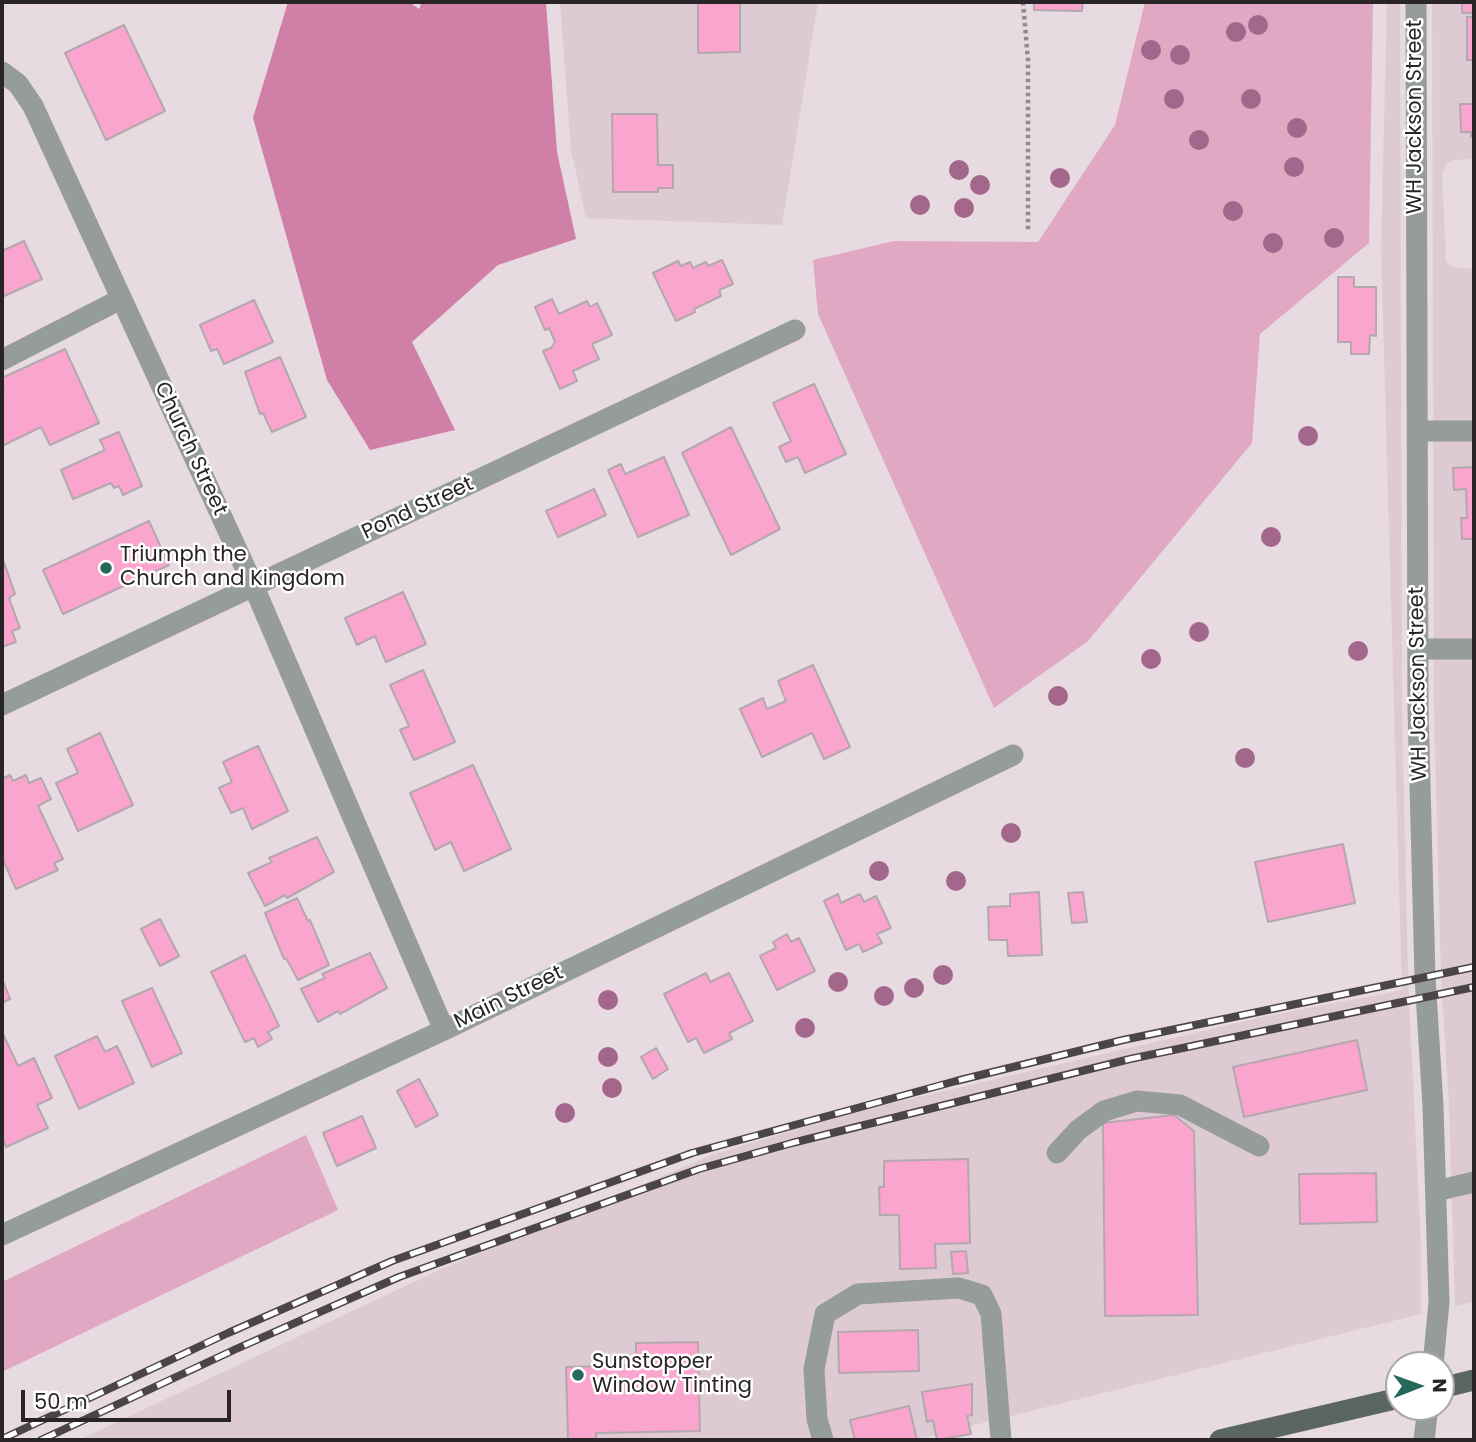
<!DOCTYPE html>
<html>
<head>
<meta charset="utf-8">
<style>
  body { margin:0 }
  #map { position:relative; width:1476px; height:1442px; overflow:hidden; background:#e7dae0; font-family:Poppins,sans-serif }
  canvas { display:block }
  .frame { position:absolute; inset:0; border:4px solid #292426; pointer-events:none }
  .north { position:absolute; left:1385px; top:1351px; width:70px; height:70px; box-sizing:border-box; background:#fff; border:2px solid #a9a7a8; border-radius:50%; rotate:89deg; font-size:19px; font-weight:700; line-height:28px; text-align:center; color:#292426 }
  .north::after { content:''; display:block; margin:auto; width:24px; height:32px; background:#25695c; clip-path:polygon(50% 0,100% 100%,50% 72%,0 100%) }
  .scale { position:absolute; left:21px; top:1390px; width:210px; height:32px; box-sizing:border-box; border:4px solid #292426; border-top:0; padding-left:9px; font-size:21px; line-height:24px; white-space:nowrap; color:#292426; -webkit-text-stroke:5px #fff; paint-order:stroke }
</style>
</head>
<body>
<div id="map">
<canvas width="1476" height="1442"></canvas>
<div class="frame"></div>
<div class="north">N</div>
<div class="scale">50 m</div>
</div>
<script>
const c = document.querySelector('canvas').getContext('2d');
c.lineJoin = 'round';
function fillPath(path, color) {
  c.fillStyle = color;
  c.fill(path, 'evenodd');
}
function shape(rows) {
  const path = new Path2D();
  for (const r of rows) {
    path.moveTo(r[0], r[1]);
    for (let i = 2; i < r.length; i += 2) path.lineTo(r[i], r[i + 1]);
  }
  return path;
}
function stroke(path, color, width, dash) {
  c.strokeStyle = color;
  c.lineWidth = width;
  c.lineCap = dash ? 'butt' : 'round';
  c.setLineDash(dash || []);
  c.stroke(path);
}
function write(font, color, halo, rows, align = 'center') {
  c.font = font + ' Poppins,sans-serif';
  c.lineWidth = 5;
  c.setLineDash([]);
  c.textBaseline = 'middle';
  c.strokeStyle = halo;
  c.fillStyle = color;
  for (const [text, x, y, turn = 0] of rows) {
    c.save();
    c.translate(x, y);
    c.rotate((+turn || 0) * Math.PI / 180);
    c.textAlign = isNaN(turn) ? turn : align;
    if (halo) c.strokeText(text, 0, 0);
    c.fillText(text, 0, 0);
    c.restore();
  }
}
fillPath(shape([
  [560,2,818,2,782,225,586,218,571,150],
  [1387,2,1400,2,1402,709,1408,977,1421,1248,1421,1314,914,1440,79,1440,435,1272,712,1155,854,1112,1263,1017,1402,990,1381,249],
  [1432,2,1474,2,1474,159,1455,160,1447,163,1442,173,1446,261,1452,267,1474,269,1474,1302,1455,1306,1449,1105,1441,976,1434,708]
]), '#decad3');
fillPath(shape([
  [1145,2,1373,2,1369,243,1260,334,1252,443,1088,641,994,708,818,314,813,260,894,241,1038,242,1115,125],
  [306,1135,338,1210,2,1372,2,1282]
]), '#e1a8c3');
fillPath(shape([
  [288,2,409,2,419,9,422,2,546,2,557,152,576,239,498,265,412,342,455,430,370,450,327,380,253,118]
]), '#d07fa7');
const building = shape([
  [698,2,740,2,740,52,698,53,698,2],
  [1034,2,1083,2,1082,11,1034,10,1034,2],
  [1462,2,1474,2,1474,13,1462,13,1462,2],
  [1467,17,1474,17,1474,60,1467,60,1467,17],
  [124,25,165,111,106,140,65,53,124,25],
  [1460,104,1474,104,1474,136,1471,137,1471,132,1461,132,1460,104],
  [612,114,657,114,658,165,673,165,673,188,658,188,658,192,613,192,612,114],
  [24,241,42,279,2,297,2,251,24,241],
  [722,260,733,284,719,290,721,296,694,309,695,312,676,321,653,273,678,261,681,266,690,262,693,268,706,262,708,266,722,260],
  [1338,277,1354,277,1354,287,1376,287,1376,336,1370,335,1369,354,1351,354,1351,342,1338,342,1338,277],
  [552,299,559,314,587,301,590,307,597,303,612,335,592,344,599,359,573,371,577,381,560,389,543,351,551,348,555,342,549,328,545,330,535,307,552,299],
  [254,300,273,342,224,364,217,349,211,351,200,325,254,300],
  [65,349,99,423,50,445,41,427,2,446,2,394,4,393,2,378,65,349],
  [280,357,306,417,272,432,263,413,260,414,245,372,280,357],
  [814,384,846,454,805,473,798,457,786,462,779,447,791,441,773,403,814,384],
  [731,427,780,529,731,555,682,453,731,427],
  [119,432,142,486,123,495,119,486,114,488,111,483,73,499,61,470,105,450,100,440,119,432],
  [664,457,689,515,638,537,608,470,621,464,625,474,664,457],
  [1474,467,1474,539,1462,539,1461,518,1467,518,1466,489,1454,490,1453,468,1474,467],
  [594,489,606,515,558,537,546,511,594,489],
  [149,521,169,565,63,614,43,570,149,521],
  [4,562,15,594,9,598,20,628,12,631,16,642,2,647,2,563,4,562],
  [403,592,426,644,386,662,375,636,357,645,345,618,403,592],
  [813,665,850,747,824,759,812,733,762,757,740,709,763,698,767,709,786,701,778,681,813,665],
  [423,670,455,742,414,760,400,730,409,726,390,685,423,670],
  [100,733,133,805,78,831,56,783,78,773,67,749,100,733],
  [258,746,288,811,252,829,243,808,231,813,219,788,232,782,223,762,258,746],
  [473,765,511,849,464,871,451,842,435,850,410,793,473,765],
  [10,775,13,781,26,775,29,783,41,778,51,799,38,806,63,859,54,863,58,870,16,889,2,858,2,779,10,775],
  [317,837,334,872,287,898,285,895,265,906,248,873,272,862,269,858,317,837],
  [1343,844,1355,903,1268,922,1255,862,1343,844],
  [1039,892,1042,955,1008,956,1007,940,989,940,988,907,1010,906,1010,894,1039,892],
  [1083,892,1087,922,1072,923,1068,893,1083,892],
  [838,894,841,903,860,894,864,902,876,896,891,928,877,934,882,943,863,952,859,944,846,950,824,901,838,894],
  [297,898,308,921,310,920,329,965,298,980,286,958,284,959,265,913,297,898],
  [160,919,179,956,160,966,141,929,160,919],
  [787,934,791,942,799,938,815,971,777,990,760,956,776,948,773,942,787,934],
  [370,953,387,988,340,1014,338,1011,318,1022,301,989,325,978,322,974,370,953],
  [245,955,279,1026,268,1032,272,1039,258,1047,254,1038,245,1042,211,972,245,955],
  [706,973,710,982,729,973,753,1021,729,1033,732,1039,704,1053,696,1038,688,1042,664,994,706,973],
  [2,978,10,999,2,1003,2,978],
  [152,988,182,1053,152,1067,122,1001,152,988],
  [3,1034,18,1066,34,1058,52,1098,37,1105,48,1128,6,1147,2,1137,3,1034],
  [97,1036,105,1052,117,1046,134,1083,79,1109,55,1056,97,1036],
  [1357,1040,1367,1090,1244,1117,1233,1067,1357,1040],
  [656,1048,668,1069,653,1079,641,1057,656,1048],
  [419,1079,438,1115,416,1127,397,1091,419,1079],
  [1174,1115,1194,1131,1198,1315,1105,1316,1103,1123,1174,1115],
  [362,1116,376,1148,337,1166,323,1133,362,1116],
  [968,1159,970,1243,935,1244,936,1268,900,1269,899,1215,880,1215,879,1187,884,1187,884,1161,968,1159],
  [1376,1173,1377,1222,1300,1224,1299,1174,1376,1173],
  [966,1251,968,1273,953,1274,951,1252,966,1251],
  [918,1330,919,1371,839,1373,838,1332,918,1330],
  [698,1342,700,1431,596,1433,596,1440,568,1440,566,1367,636,1365,636,1343,698,1342],
  [972,1384,972,1415,967,1416,971,1434,937,1440,933,1420,927,1422,922,1392,972,1384],
  [909,1406,917,1440,855,1440,850,1420,909,1406]
]);
fillPath(building, '#f9a5ce');
stroke(building, '#b4a8ae', 2);
stroke(shape([
  [1023,2,1028,60,1028,232]
]), '#93898e', 4.5, [3.5, 3.5]);
stroke(shape([
  [1416,2,1418,708,1425,977,1433,1106,1439,1302,1433,1365],
  [2,72,18,84,33,106,254,587,444,1030],
  [2,360,121,299],
  [1418,431,1474,431],
  [1418,649,1474,649],
  [2,705,795,330],
  [1057,1153,1078,1130,1104,1111,1137,1101,1180,1105,1259,1146],
  [1436,1191,1474,1182],
  [2,1235,444,1030,1013,755],
  [823,1440,817,1419,814,1369,825,1314,858,1294,959,1288,982,1295,991,1314,1001,1440],
  [1424,1440,1428,1407]
]), '#969c9a', 21);
stroke(shape([
  [1441,1388,1474,1380],
  [1220,1440,1399,1398]
]), '#5b6562', 21);
const rail = shape([
  [2,1439,228,1333,392,1261,692,1153,956,1081,1123,1040,1474,967],
  [41,1440,236,1349,399,1277,699,1169,792,1143,1130,1059,1474,987]
]);
stroke(rail, '#4b4547', 8);
stroke(rail, '#fff', 5, [16]);
c.fillStyle = '#a3678c';
for (const [x, y] of [
  [1258,25],
  [1236,32],
  [1151,50],
  [1180,55],
  [1174,99],
  [1251,99],
  [1297,128],
  [1199,140],
  [1294,167],
  [959,170],
  [1060,178],
  [980,185],
  [920,205],
  [964,208],
  [1233,211],
  [1334,238],
  [1273,243],
  [1308,436],
  [1271,537],
  [1199,632],
  [1358,651],
  [1151,659],
  [1058,696],
  [1245,758],
  [1011,833],
  [879,871],
  [956,881],
  [943,975],
  [838,982],
  [914,988],
  [884,996],
  [608,1000],
  [805,1028],
  [608,1057],
  [612,1088],
  [565,1113]
]) {
  c.beginPath();
  c.arc(x, y, 10, 0, 2 * Math.PI);
  c.fill();
}
for (const [x, y, r, color] of [
  [106,568,7,"#25695c"],
  [578,1375,7,"#25695c"]
]) {
  const dot = new Path2D();
  dot.arc(x, y, r, 0, 2 * Math.PI);
  c.fillStyle = color;
  c.fill(dot);
  stroke(dot, '#fff', 2.5);
}
write('21px', '#292426', '#fff', [
  ["WH Jackson Street",1416,117,-90],
  ["Church Street",190,449,65],
  ["Pond Street",418,509,-25],
  ["WH Jackson Street",1419,684,-91],
  ["Main Street",509,998,-26]
]);
write('21px', '#292426', '#fff', [
  ["Triumph the",120,556],
  ["Church and Kingdom",120,580],
  ["Sunstopper",592,1363],
  ["Window Tinting",592,1387]
], 'left');
</script>
</body>
</html>
